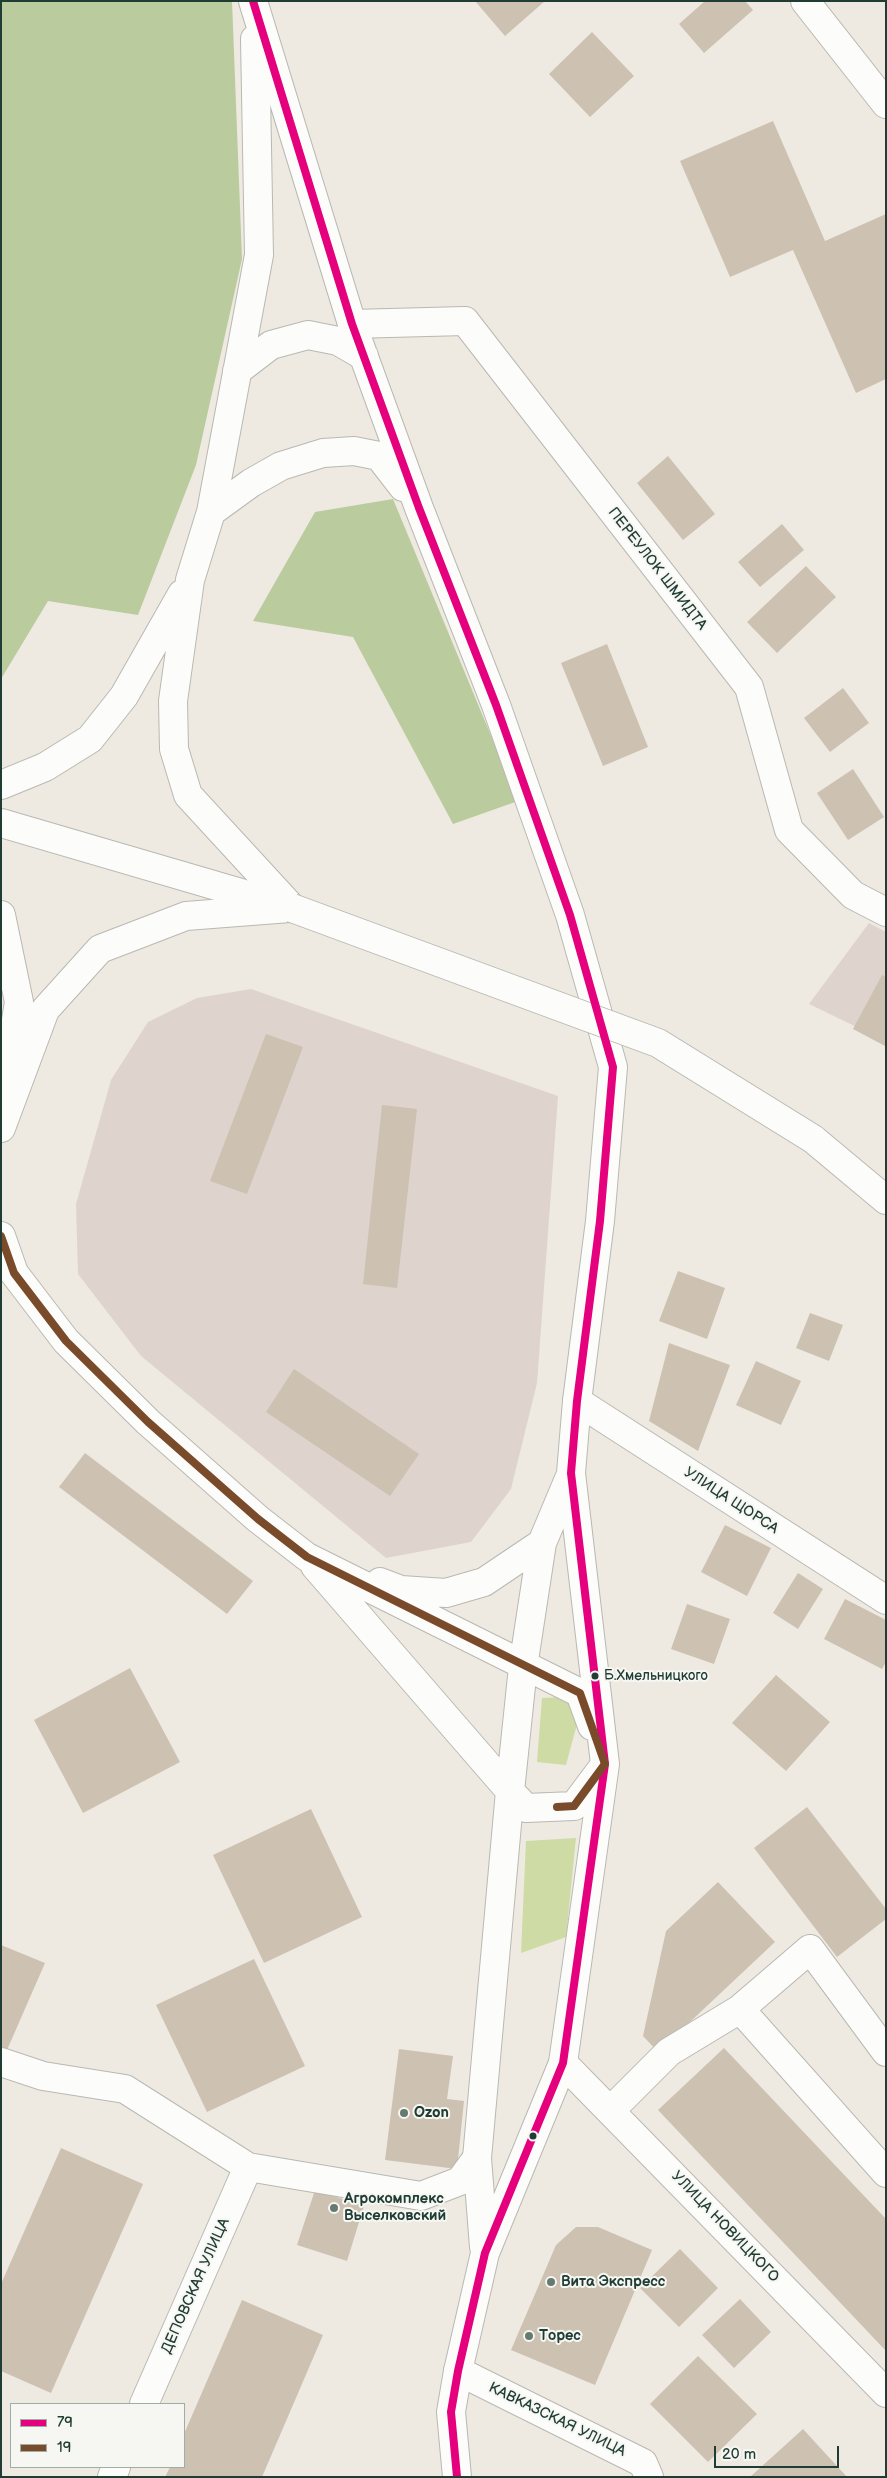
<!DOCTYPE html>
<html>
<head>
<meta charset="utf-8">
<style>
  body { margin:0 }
  #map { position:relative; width:887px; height:2478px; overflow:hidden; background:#eeeae1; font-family:"Balsamiq Sans",sans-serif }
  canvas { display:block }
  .frame { position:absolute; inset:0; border:2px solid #1f3d34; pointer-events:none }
  .legend { position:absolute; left:10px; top:2403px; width:175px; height:65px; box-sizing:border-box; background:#f6f6f2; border:1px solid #a0aca6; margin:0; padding:6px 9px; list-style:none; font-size:15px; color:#1f3d34 }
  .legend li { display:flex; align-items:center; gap:10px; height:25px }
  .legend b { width:25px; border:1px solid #a0aca6 }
  .scale { position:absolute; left:714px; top:2446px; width:125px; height:22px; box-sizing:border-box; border:2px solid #1f3d34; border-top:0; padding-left:6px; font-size:15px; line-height:18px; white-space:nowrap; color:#1f3d34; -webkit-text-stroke:4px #f6f6f2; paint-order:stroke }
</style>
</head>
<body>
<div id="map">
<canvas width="887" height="2478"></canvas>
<div class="frame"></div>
<ul class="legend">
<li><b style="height:6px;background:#e5007d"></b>79</li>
<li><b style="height:6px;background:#7a4b2a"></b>19</li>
</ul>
<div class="scale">20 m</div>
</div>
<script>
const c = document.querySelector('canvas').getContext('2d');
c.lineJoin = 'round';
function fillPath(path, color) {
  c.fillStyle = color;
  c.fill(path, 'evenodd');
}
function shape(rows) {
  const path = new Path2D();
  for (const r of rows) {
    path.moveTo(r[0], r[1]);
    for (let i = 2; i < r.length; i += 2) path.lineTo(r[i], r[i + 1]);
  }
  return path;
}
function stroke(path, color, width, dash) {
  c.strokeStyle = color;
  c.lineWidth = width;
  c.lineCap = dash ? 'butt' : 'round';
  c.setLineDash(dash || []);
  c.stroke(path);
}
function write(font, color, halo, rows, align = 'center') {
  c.font = font + ' "Balsamiq Sans",sans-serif';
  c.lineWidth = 4;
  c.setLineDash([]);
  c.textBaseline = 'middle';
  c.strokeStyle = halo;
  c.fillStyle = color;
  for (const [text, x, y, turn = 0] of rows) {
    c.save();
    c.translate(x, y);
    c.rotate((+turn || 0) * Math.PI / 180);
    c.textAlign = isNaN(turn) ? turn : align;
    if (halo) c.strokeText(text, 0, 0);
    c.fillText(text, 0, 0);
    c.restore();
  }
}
fillPath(shape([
  [869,923,886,932,886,1019,884,1017,869,1033,809,1004],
  [251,989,558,1096,537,1383,511,1489,471,1542,386,1558,141,1356,78,1274,76,1204,111,1080,148,1022,197,998]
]), '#ded3cd');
fillPath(shape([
  [562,1697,580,1713,566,1765,537,1762,542,1698],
  [576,1838,566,1937,521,1953,526,1841]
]), '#cedba5');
fillPath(shape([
  [1,1,232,1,242,259,196,465,138,615,48,601,1,679],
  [393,499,518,801,453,824,353,637,253,621,315,512]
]), '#bacb9d');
fillPath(shape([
  [475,1,545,1,505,36],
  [705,1,745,1,753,10,704,53,679,24],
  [592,32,634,76,590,117,549,74],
  [773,121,825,241,886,214,886,379,856,393,793,250,730,277,680,161],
  [668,456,715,514,683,540,637,483],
  [782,524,804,550,760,587,738,562],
  [806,566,836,597,777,653,747,622],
  [607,644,648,747,603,766,561,663],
  [843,688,869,723,830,752,804,718],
  [853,769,884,817,848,840,817,793],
  [882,975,886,977,885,1046,853,1029],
  [266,1034,303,1047,247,1194,210,1181],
  [382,1105,417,1109,397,1288,363,1284],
  [678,1271,725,1288,707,1339,659,1321],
  [810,1313,843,1325,829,1361,796,1348],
  [669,1343,730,1365,698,1451,649,1421],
  [756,1361,801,1381,781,1425,736,1405],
  [294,1369,419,1454,390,1496,266,1412],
  [85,1453,253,1581,227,1614,59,1487],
  [725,1525,771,1548,747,1596,701,1572],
  [798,1573,823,1589,798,1629,773,1613],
  [845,1599,886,1620,886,1662,882,1669,824,1639],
  [687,1604,730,1619,714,1664,671,1649],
  [130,1668,180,1762,83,1813,34,1720],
  [776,1675,830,1722,786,1771,732,1723],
  [807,1807,886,1909,886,1919,837,1957,754,1848],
  [311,1809,362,1917,264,1963,213,1855],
  [718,1882,775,1942,658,2052,643,2036,666,1931],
  [1,1945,45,1963,7,2050,1,2048],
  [254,1959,305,2066,207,2112,156,2005],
  [724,2048,886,2219,886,2351,658,2110],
  [399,2049,453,2056,447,2099,464,2101,457,2169,385,2160],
  [61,2148,143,2184,51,2393,1,2371,1,2284],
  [315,2190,364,2206,347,2261,297,2245],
  [576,2227,598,2227,652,2250,595,2385,511,2350,556,2245],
  [680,2249,718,2288,679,2327,640,2288],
  [740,2299,771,2332,734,2368,702,2335],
  [242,2300,323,2335,262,2477,165,2477,170,2467,184,2467,184,2434],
  [698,2356,757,2414,708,2462,650,2404],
  [803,2429,847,2477,750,2477]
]), '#cdc1b2');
const minor = shape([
  [805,1,886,104],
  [352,324,465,321,749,687,789,830,853,895,886,912],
  [577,1401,886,1600],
  [740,2009,886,2173],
  [1,2062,43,2076,125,2089,248,2167,421,2196,460,2181,477,2158],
  [563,2063,886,2393],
  [611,2110,669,2052,740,2009,810,1949,886,2052],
  [458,2371,643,2463,649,2477],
  [144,2404,248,2167],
  [112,2477,116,2467]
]);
const major = shape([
  [253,1,352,324,419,508,496,705,570,915,613,1067,600,1221,577,1401,571,1473,605,1764,563,2063,485,2253,458,2371,451,2412,457,2477],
  [255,39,259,255,211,512,190,580,173,701,174,749,188,795,292,908],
  [237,371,271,345,308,335,338,341,364,356],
  [211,512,251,483,281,466,323,453,354,451,379,456,403,487],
  [1,785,45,767,90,739,124,696,182,594],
  [1,915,19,1002,6,1081],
  [1,1128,45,1010,100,949,186,916,290,908],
  [1,1236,14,1273,66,1341,148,1422,258,1519,307,1557,580,1693,592,1726],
  [542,1543,523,1667,510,1791,526,1808,574,1806,604,1766],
  [315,1566,510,1791,477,2158,484,2247],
  [380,1582,401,1590,446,1593,484,1582,542,1543,571,1474]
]);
const highway = shape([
  [1,823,292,908],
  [813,1139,886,1200]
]);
stroke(minor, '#b9b8b2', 30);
stroke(major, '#b9b8b2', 30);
stroke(highway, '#b9b8b2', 30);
stroke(minor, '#fcfcfa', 28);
stroke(major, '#fcfcfa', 28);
stroke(highway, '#fcfcfa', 28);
const highwayBridge = shape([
  [292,908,658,1043,813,1139]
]);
stroke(highwayBridge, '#b9b8b2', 30, []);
stroke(highwayBridge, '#fcfcfa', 28);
stroke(shape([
  [253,1,352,324,419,508,496,705,570,915,613,1067,600,1221,577,1401,571,1473,605,1764,563,2063,485,2253,458,2371,451,2412,457,2477]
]), '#e5007d', 8);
stroke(shape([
  [1,1236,14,1273,66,1341,148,1422,258,1519,307,1557,580,1693,605,1764,574,1806,557,1807]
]), '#7a4b2a', 8);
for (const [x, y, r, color] of [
  [595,1676,4.5,"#1f3d34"],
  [404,2113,5,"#677a71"],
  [533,2136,4.5,"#1f3d34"],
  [334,2208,5,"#677a71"],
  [551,2282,5,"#677a71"],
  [529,2336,5,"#677a71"]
]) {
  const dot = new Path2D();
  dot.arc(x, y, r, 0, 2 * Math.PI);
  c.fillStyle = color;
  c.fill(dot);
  stroke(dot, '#f6f6f2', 2);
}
write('14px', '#1f3d34', '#f6f6f2', [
  ["Б.Хмельницкого",604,1676]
], 'left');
write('15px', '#1f3d34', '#f6f6f2', [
  ["ПЕРЕУЛОК ШМИДТА",657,569,52],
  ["УЛИЦА ЩОРСА",731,1501,33],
  ["УЛИЦА НОВИЦКОГО",725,2227,46],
  ["ДЕПОВСКАЯ УЛИЦА",196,2286,-66],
  ["КАВКАЗСКАЯ УЛИЦА",557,2420,26]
]);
write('bold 15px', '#1f3d34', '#f6f6f2', [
  ["Ozon",414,2113],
  ["Агрокомплекс",344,2199],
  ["Выселковский",344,2216],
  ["Вита Экспресс",561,2282],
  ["Торес",539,2336]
], 'left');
</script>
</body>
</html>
